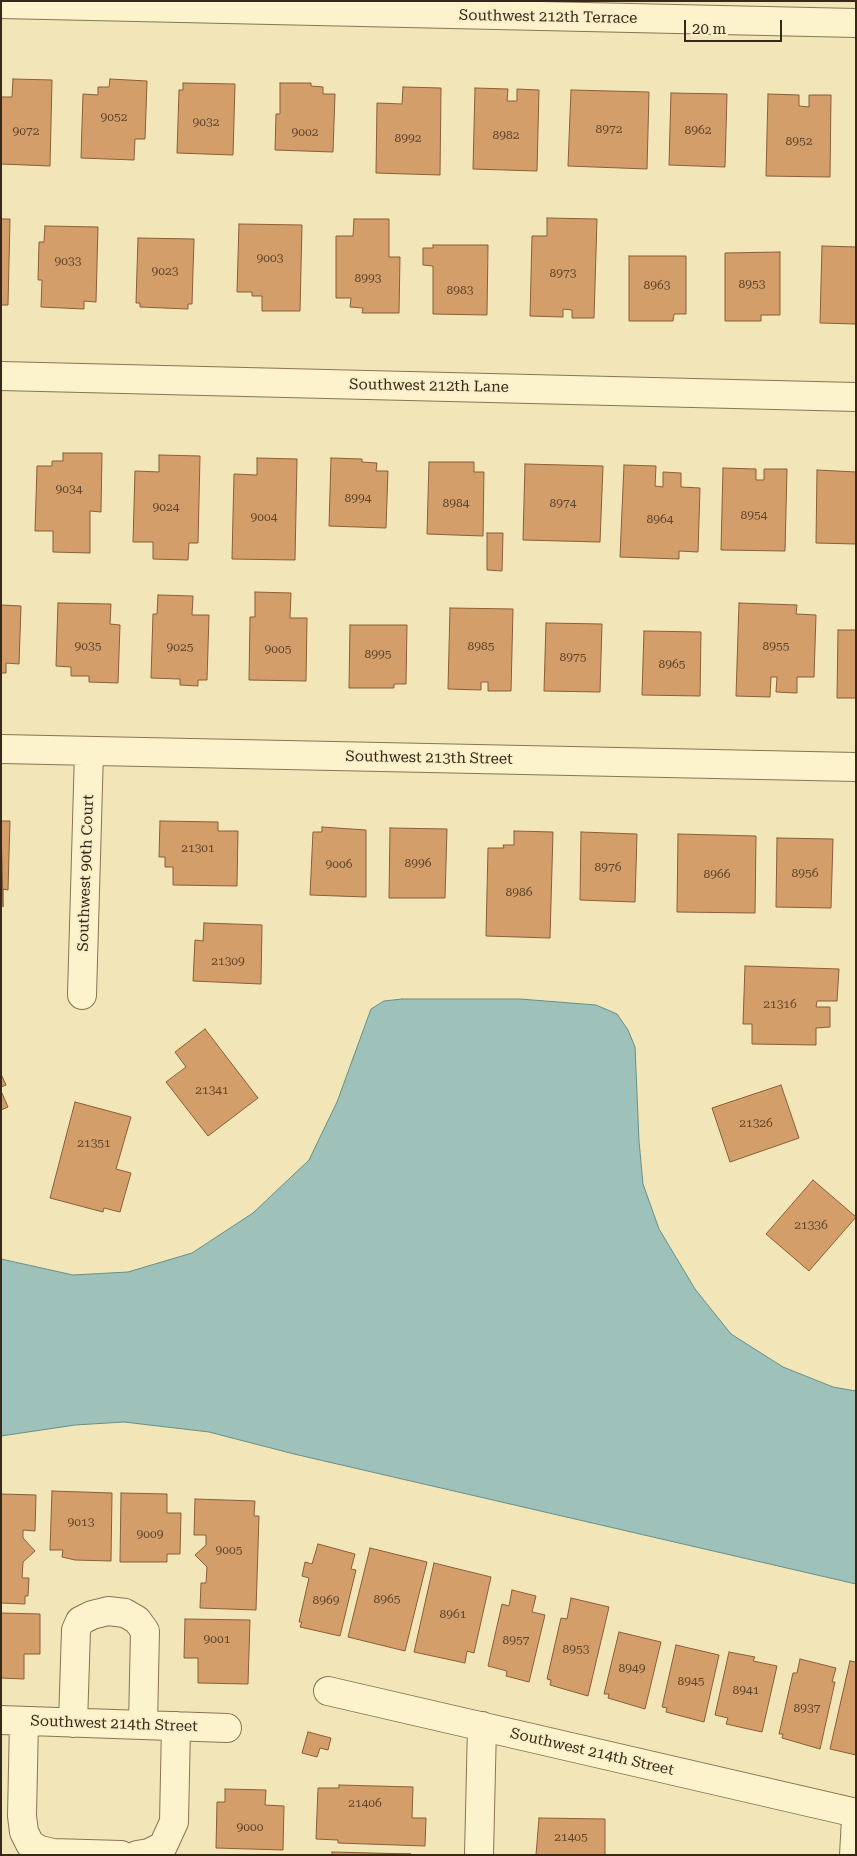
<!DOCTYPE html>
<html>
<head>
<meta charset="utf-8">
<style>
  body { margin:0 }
  #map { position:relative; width:857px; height:1856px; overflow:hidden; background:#f2e5b8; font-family:"Roboto Serif",serif }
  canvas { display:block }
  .frame { position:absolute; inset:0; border:2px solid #362919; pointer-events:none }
  .scale { position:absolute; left:684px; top:20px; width:98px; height:22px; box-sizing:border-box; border:2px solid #362919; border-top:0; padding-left:6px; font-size:15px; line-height:18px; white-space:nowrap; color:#362919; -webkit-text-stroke:4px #f9eec8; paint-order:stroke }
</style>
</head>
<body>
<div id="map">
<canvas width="857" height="1856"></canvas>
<div class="frame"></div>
<div class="scale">20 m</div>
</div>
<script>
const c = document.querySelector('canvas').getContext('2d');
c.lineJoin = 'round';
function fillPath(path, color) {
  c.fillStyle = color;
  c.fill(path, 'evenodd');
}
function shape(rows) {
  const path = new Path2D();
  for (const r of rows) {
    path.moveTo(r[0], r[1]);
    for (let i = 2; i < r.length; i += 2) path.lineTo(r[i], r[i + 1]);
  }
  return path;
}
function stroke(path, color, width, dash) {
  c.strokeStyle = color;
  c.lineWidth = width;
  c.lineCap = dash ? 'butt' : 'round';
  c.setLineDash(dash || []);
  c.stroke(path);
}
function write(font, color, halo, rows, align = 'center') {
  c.font = font + ' "Roboto Serif",serif';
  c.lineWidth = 4;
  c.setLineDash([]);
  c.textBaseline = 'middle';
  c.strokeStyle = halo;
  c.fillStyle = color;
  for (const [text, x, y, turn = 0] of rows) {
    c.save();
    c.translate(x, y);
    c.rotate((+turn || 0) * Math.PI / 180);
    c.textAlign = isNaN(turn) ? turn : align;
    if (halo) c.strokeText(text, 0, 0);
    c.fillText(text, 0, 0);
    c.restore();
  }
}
const water = shape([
  [402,999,520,999,596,1005,617,1014,628,1030,635,1047,639,1141,643,1184,659,1229,695,1289,731,1334,783,1367,833,1387,856,1391,856,1584,294,1454,209,1432,124,1422,75,1425,1,1436,1,1259,73,1275,128,1272,192,1253,253,1213,309,1160,337,1102,371,1009,384,1001,402,999]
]);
fillPath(water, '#9ec1ba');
stroke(water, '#658f88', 1);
const building = shape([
  [13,79,52,80,50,166,1,164,1,97,12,97,13,79],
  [110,79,147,81,145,139,135,139,134,160,81,158,83,94,98,95,98,87,109,87,110,79],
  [183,83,235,84,233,155,177,153,179,90,183,90,183,83],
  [280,83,311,83,311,86,323,87,323,94,335,94,333,152,275,150,276,114,280,114,280,83],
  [403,87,441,88,440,175,376,173,377,103,402,104,403,87],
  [475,88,508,89,507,101,517,101,517,89,539,90,537,171,473,169,475,88],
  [571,90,649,92,647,169,568,166,571,90],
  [671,93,727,94,725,167,669,165,671,93],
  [768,94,799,95,799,106,809,107,809,95,831,95,830,177,766,176,768,94],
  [547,218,597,219,594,318,572,318,572,310,563,309,563,317,530,316,532,236,547,236,547,218],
  [1,219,10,219,8,305,1,305,1,219],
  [354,219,389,219,389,257,400,257,399,313,362,313,363,308,350,307,351,298,336,298,336,236,353,236,354,219],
  [239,224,302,225,300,311,262,311,262,296,252,296,252,292,237,292,239,224],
  [45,226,98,227,96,302,84,301,84,309,41,307,42,280,38,280,39,242,44,242,45,226],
  [138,238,194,239,192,304,188,304,188,309,140,307,140,303,136,303,138,238],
  [433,245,488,245,487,315,433,314,433,266,423,265,423,248,433,248,433,245],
  [822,246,856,247,856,324,820,323,822,246],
  [780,252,780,315,761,315,761,321,725,321,725,253,780,252],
  [629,256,686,256,686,314,674,314,673,321,629,321,629,256],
  [63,453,102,453,101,512,90,511,90,553,53,552,53,531,35,531,37,466,52,466,52,461,63,461,63,453],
  [159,455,200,456,198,543,189,543,188,560,153,559,153,542,133,542,135,471,159,472,159,455],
  [257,458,297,459,295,560,232,559,234,474,257,475,257,458],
  [331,458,362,459,362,462,377,463,376,471,388,471,386,528,329,526,331,458],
  [429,462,474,462,474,472,484,472,483,536,427,534,429,462],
  [525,464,603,466,600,542,523,540,525,464],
  [624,465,656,466,655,486,663,487,663,472,681,473,681,487,700,488,698,552,679,551,679,559,620,557,624,465],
  [723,468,756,469,756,480,764,480,764,469,787,469,785,551,721,550,723,468],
  [817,470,856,472,856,544,816,543,817,470],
  [487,533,503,533,502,571,487,570,487,533],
  [255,592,291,593,290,618,307,618,306,681,249,680,250,617,255,617,255,592],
  [158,595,193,596,192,615,209,615,207,680,198,680,198,686,180,685,180,679,151,678,153,614,157,614,158,595],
  [58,603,111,604,110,624,120,625,118,683,89,682,89,676,71,676,71,667,56,666,58,603],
  [739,603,797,605,796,614,816,615,814,677,797,677,797,693,776,692,777,677,771,677,770,697,736,696,739,603],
  [1,605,21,606,19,664,6,663,6,673,1,673,1,605],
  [450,608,513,609,511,691,488,691,488,682,481,682,481,690,448,689,450,608],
  [546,623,602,624,600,692,544,691,546,623],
  [350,625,407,625,406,684,394,684,394,688,349,688,350,625],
  [838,630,856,630,856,698,837,698,838,630],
  [644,631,701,632,700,696,642,695,644,631],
  [1,821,10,821,8,890,3,889,3,907,1,821],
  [160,821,218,822,218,831,238,831,237,886,173,885,173,867,165,867,165,857,159,857,160,821],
  [322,827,366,830,366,897,310,895,313,832,322,832,322,827],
  [390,828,447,829,445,898,389,898,390,828],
  [514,831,553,832,550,938,486,936,488,848,504,848,503,845,514,845,514,831],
  [581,832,637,834,635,902,580,900,581,832],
  [678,834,756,836,755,913,677,912,678,834],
  [777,838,833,839,831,908,776,907,777,838],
  [204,923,262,925,261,984,193,981,195,940,203,941,204,923],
  [745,966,839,969,837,1001,817,1001,816,1007,830,1007,830,1027,816,1028,816,1045,752,1044,752,1024,743,1024,745,966],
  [205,1029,258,1098,208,1136,166,1082,186,1067,175,1052,205,1029],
  [1,1074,6,1085,1,1087,1,1074],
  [781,1085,799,1138,730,1162,712,1108,781,1085],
  [1,1091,8,1107,1,1110,1,1091],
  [75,1102,131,1117,116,1169,131,1173,120,1212,104,1208,103,1212,50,1198,75,1102],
  [813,1180,856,1217,809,1271,766,1234,813,1180],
  [52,1491,112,1493,111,1561,75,1560,62,1557,63,1550,50,1550,52,1491],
  [121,1493,167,1494,167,1513,181,1513,180,1554,167,1554,167,1562,120,1562,121,1493],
  [1,1494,36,1495,35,1531,23,1530,23,1538,35,1551,23,1562,22,1578,29,1578,28,1596,25,1596,25,1604,1,1603,1,1494],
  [195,1499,255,1501,254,1516,259,1516,256,1610,200,1608,201,1583,206,1583,207,1567,195,1555,206,1545,206,1535,194,1535,195,1499],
  [318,1544,355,1554,351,1569,356,1570,340,1636,300,1627,302,1622,299,1622,309,1578,302,1576,305,1562,312,1564,318,1544],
  [370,1548,427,1562,405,1651,348,1637,370,1548],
  [434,1563,491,1577,474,1653,467,1651,465,1663,414,1652,434,1563],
  [512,1590,536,1596,532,1612,545,1615,529,1682,506,1676,507,1671,488,1666,502,1604,509,1606,512,1590],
  [571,1598,609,1607,588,1696,550,1685,551,1680,547,1679,561,1618,567,1619,571,1598],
  [1,1613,40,1614,40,1654,24,1654,24,1679,1,1678,1,1613],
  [185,1619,250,1620,248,1684,198,1683,198,1658,184,1658,185,1619],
  [619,1632,661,1642,645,1709,608,1698,609,1694,604,1694,619,1632],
  [676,1645,719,1655,704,1722,666,1712,667,1708,662,1707,676,1645],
  [729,1652,755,1657,753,1661,777,1666,762,1732,726,1724,728,1718,715,1715,729,1652],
  [800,1659,836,1668,832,1682,835,1682,820,1749,782,1738,783,1734,779,1734,793,1673,797,1673,800,1659],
  [850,1661,856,1662,856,1755,830,1749,850,1661],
  [308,1732,331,1738,328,1750,320,1748,317,1757,302,1753,308,1732],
  [339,1785,413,1787,412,1818,426,1818,425,1846,338,1843,338,1840,316,1839,318,1788,339,1788,339,1785],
  [225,1789,266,1790,265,1805,284,1806,283,1850,216,1848,217,1802,225,1802,225,1789],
  [539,1818,605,1819,605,1855,536,1855,539,1818],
  [332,1852,411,1854,332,1855,332,1852]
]);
fillPath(building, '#d49e6a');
stroke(building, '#8a5e36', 1);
const minor = shape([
  [1,4,856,23],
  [1,376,856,397],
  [1,749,856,767],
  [82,995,89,752],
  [328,1691,856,1813],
  [1,1720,227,1728],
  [24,1721,22,1816,24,1832,30,1844,40,1850,53,1853,121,1855],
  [73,1723,76,1630,80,1621,92,1615,108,1611,125,1613,137,1620,145,1631,143,1725],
  [137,1855,149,1853,163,1846,174,1822,176,1726],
  [479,1855,482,1726],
  [854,1855,856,1819]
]);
stroke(minor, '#897452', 30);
stroke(minor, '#fcf2cc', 28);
write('12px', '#5e462d', null, [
  ["9052",114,117],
  ["9032",206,122],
  ["8972",609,129],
  ["8962",698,130],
  ["9072",26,131],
  ["9002",305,132],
  ["8982",506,135],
  ["8992",408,138],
  ["8952",799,141],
  ["9003",270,258],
  ["9033",68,261],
  ["9023",165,271],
  ["8973",563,273],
  ["8993",368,278],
  ["8953",752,284],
  ["8963",657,285],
  ["8983",460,290],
  ["9034",69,489],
  ["8994",358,498],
  ["8984",456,503],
  ["8974",563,503],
  ["9024",166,507],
  ["8954",754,515],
  ["9004",264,517],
  ["8964",660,519],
  ["9035",88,646],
  ["8985",481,646],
  ["8955",776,646],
  ["9025",180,647],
  ["9005",278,649],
  ["8995",378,654],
  ["8975",573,657],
  ["8965",672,664],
  ["21301",198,848],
  ["8996",418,863],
  ["9006",339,864],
  ["8976",608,867],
  ["8956",805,873],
  ["8966",717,874],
  ["8986",519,892],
  ["21309",228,961],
  ["21316",780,1004],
  ["21341",212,1090],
  ["21326",756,1123],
  ["21351",94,1143],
  ["21336",811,1225],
  ["9013",81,1522],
  ["9009",150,1534],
  ["9005",229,1550],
  ["8965",387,1599],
  ["8969",326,1600],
  ["8961",453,1614],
  ["9001",217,1639],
  ["8957",516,1640],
  ["8953",576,1649],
  ["8949",632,1668],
  ["8945",691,1681],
  ["8941",746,1690],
  ["8937",807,1708],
  ["21406",365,1803],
  ["9000",250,1827],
  ["21405",571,1837]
]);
write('15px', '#362919', '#f9eec8', [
  ["Southwest 212th Terrace",548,17,1],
  ["Southwest 212th Lane",429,386,1],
  ["Southwest 213th Street",429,758,1],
  ["Southwest 90th Court",86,873,-88],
  ["Southwest 214th Street",114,1724,2],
  ["Southwest 214th Street",592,1752,13]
]);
</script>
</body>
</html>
